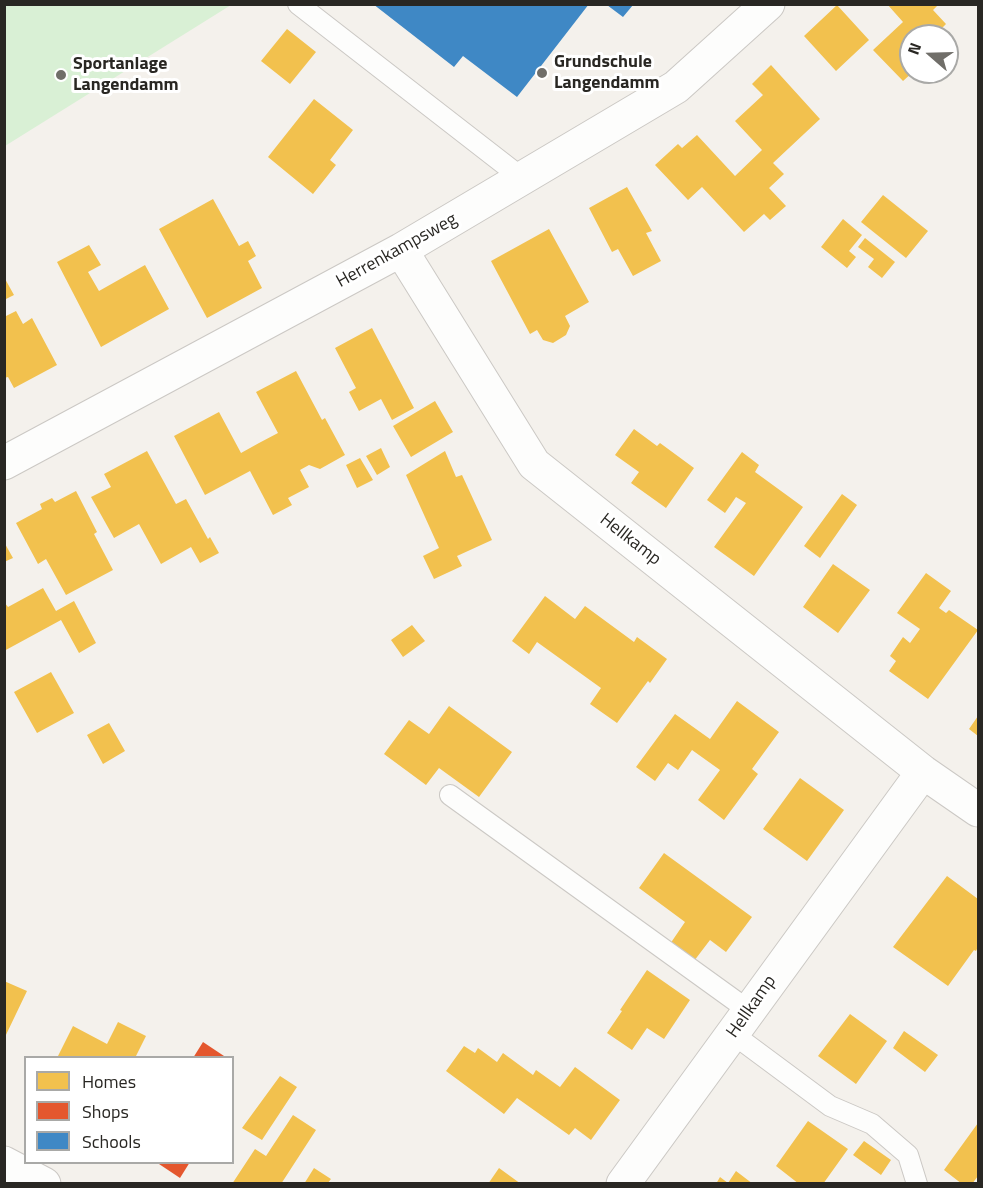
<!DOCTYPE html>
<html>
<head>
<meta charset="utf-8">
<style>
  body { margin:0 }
  #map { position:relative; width:983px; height:1188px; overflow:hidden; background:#f4f1ec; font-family:"Titillium Web",sans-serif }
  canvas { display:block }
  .frame { position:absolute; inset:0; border:6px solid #292723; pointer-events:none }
  .legend { position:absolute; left:24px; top:1056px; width:210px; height:108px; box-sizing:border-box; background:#fff; border:2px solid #a9a9a7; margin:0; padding:8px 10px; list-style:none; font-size:18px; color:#292723 }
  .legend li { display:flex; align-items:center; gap:12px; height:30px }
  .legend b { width:30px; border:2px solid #a9a9a7 }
  .north { position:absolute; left:899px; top:24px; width:60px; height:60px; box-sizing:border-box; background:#fff; border:2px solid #a9a9a7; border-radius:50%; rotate:290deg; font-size:16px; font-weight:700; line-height:24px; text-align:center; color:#292723 }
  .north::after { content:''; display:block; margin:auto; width:21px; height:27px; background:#706e69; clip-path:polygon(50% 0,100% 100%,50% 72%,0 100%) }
</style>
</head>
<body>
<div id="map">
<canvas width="983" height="1188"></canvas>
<div class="frame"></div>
<ul class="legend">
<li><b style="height:16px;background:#f2c14e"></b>Homes</li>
<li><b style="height:16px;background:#e4572e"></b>Shops</li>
<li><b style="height:16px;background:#3f88c5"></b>Schools</li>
</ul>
<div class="north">N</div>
</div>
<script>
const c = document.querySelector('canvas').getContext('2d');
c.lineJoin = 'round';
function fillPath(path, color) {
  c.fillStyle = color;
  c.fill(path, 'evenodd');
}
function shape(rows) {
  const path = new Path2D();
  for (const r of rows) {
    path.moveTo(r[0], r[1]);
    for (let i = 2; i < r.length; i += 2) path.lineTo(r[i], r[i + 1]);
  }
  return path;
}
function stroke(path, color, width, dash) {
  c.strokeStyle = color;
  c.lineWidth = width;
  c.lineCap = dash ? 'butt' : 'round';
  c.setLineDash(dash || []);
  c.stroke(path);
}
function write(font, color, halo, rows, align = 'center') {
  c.font = font + ' "Titillium Web",sans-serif';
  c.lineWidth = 6;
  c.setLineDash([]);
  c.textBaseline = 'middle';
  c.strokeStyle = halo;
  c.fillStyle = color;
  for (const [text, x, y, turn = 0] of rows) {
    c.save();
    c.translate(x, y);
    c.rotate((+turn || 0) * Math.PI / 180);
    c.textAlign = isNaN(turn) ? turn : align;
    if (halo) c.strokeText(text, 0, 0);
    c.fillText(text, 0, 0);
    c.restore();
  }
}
fillPath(shape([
  [5,4,231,4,231,5,5,146]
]), '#d9f0d5');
fillPath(shape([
  [887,4,939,4,933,10,946,24,934,36,911,36,911,72,913,72,903,81,873,50,903,22],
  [837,5,869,40,836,71,804,36],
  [287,29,316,52,290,84,261,61],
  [771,65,820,119,773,163,784,174,769,188,786,206,770,220,764,214,744,232,702,187,688,200,655,165,678,144,682,148,697,135,735,176,762,150,735,121,763,95,752,84],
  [314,99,353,130,330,160,336,165,313,194,268,157],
  [627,187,652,231,646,233,661,261,633,276,618,249,612,252,589,208],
  [883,195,928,231,906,258,861,222],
  [213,199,239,246,248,241,256,256,248,261,262,288,207,318,159,229],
  [843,219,862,235,849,251,856,257,847,268,821,247],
  [549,229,589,302,565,316,570,326,566,335,553,343,543,340,537,330,530,334,491,261],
  [865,238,895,262,882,278,868,267,874,259,858,247],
  [89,245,101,265,88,272,99,291,145,265,169,309,101,347,57,262],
  [4,277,14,295,4,300],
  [16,311,23,324,32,318,57,365,14,388,8,377,4,378,4,317],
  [372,328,414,408,392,420,381,399,359,411,349,392,356,388,335,348],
  [296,371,322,420,325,418,345,455,320,469,309,465,300,470,309,487,288,498,292,505,273,515,250,471,205,495,174,436,219,412,241,453,259,443,278,433,256,392],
  [435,401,453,432,411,457,393,426],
  [634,429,657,446,660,443,694,468,666,508,631,483,639,472,615,455],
  [381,448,390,467,377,475,366,456],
  [147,451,176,504,186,499,208,539,210,537,219,553,200,563,191,547,161,564,139,524,114,538,91,497,111,487,104,474],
  [445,451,456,477,462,475,492,540,457,556,462,566,434,579,423,556,439,548,406,475],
  [742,452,759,465,755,472,803,507,754,576,714,547,746,503,736,497,725,513,707,500],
  [360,458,373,480,357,488,346,465],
  [76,491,97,532,94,534,113,570,66,595,46,559,38,564,16,523,42,509,40,504,52,498,55,502],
  [842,494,857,505,820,558,804,546],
  [4,542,13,558,4,562],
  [833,564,870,590,838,633,803,607],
  [926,573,951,591,939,608,946,613,949,610,978,630,928,699,889,671,896,661,890,656,903,637,910,643,920,629,897,613],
  [43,588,56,611,74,601,96,643,79,653,61,620,4,651,4,602,8,607],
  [545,596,575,619,585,606,634,642,637,637,667,659,650,683,648,681,617,723,590,704,601,688,537,642,529,654,512,641],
  [412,625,425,641,403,657,391,640],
  [51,672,74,713,37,733,14,692],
  [737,701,779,732,752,769,758,774,724,820,698,800,720,770,692,750,678,770,668,763,655,781,636,767,675,714,710,739],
  [449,706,512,752,479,797,439,768,426,785,384,754,409,720,429,734],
  [978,716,978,736,969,729],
  [109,723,125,751,103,764,87,735],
  [800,778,844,810,807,861,763,829],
  [664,853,752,917,726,952,710,940,694,961,670,944,685,922,639,888],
  [947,876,978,899,978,947,976,951,974,950,948,986,893,947],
  [647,970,690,1000,664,1039,647,1028,632,1050,607,1033,622,1011,620,1010],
  [4,981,27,991,4,1039],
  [850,1014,887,1041,856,1084,818,1056],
  [118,1022,146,1036,135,1058,124,1056,57,1058,73,1026,107,1044],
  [904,1031,938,1055,925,1072,893,1048],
  [464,1046,475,1053,478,1048,497,1062,503,1053,533,1075,536,1070,560,1087,575,1067,620,1100,591,1140,575,1128,569,1135,517,1098,504,1114,446,1071],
  [280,1076,297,1087,262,1140,242,1128],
  [293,1115,316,1130,281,1184,232,1184,255,1149,266,1156],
  [808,1121,848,1149,823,1184,799,1184,776,1166],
  [978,1123,978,1176,972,1184,962,1184,944,1170],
  [864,1141,891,1160,881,1175,853,1155],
  [314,1168,331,1179,327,1184,304,1184],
  [499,1168,521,1184,488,1184],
  [736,1171,753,1184,716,1184,720,1177,728,1183]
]), '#f2c14e');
fillPath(shape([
  [203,1042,227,1058,193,1058],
  [156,1162,190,1162,180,1178]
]), '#e4572e');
fillPath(shape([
  [373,4,589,4,517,97,463,56,454,67],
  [607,5,633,5,623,17]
]), '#3f88c5');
const lane = shape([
  [298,4,522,178],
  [450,795,748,1010],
  [733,1034,830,1106,872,1124,908,1155,917,1184]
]);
const street = shape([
  [401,250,534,464,923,772,978,810],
  [4,463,401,250,676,87,768,4],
  [623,1184,923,772]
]);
const secondary = shape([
  [4,1163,44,1184]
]);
stroke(lane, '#cbc8c4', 22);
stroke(street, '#cbc8c4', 35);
stroke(secondary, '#cbc8c4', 35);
stroke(lane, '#fdfdfc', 20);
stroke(street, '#fdfdfc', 33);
stroke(secondary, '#fdfdfc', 33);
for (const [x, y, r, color] of [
  [542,73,6,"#706e69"],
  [61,75,6,"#706e69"]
]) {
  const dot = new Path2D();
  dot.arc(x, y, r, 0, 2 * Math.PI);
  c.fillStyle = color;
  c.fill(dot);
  stroke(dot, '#fff', 2);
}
write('bold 18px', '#292723', '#fff', [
  ["Grundschule",554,63],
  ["Langendamm",554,84],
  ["Sportanlage",73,65],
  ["Langendamm",73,86]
], 'left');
write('18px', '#292723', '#fff', [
  ["Herrenkampsweg",397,251,-29],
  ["Hellkamp",630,540,38],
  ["Hellkamp",752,1007,-55]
]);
</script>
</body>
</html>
